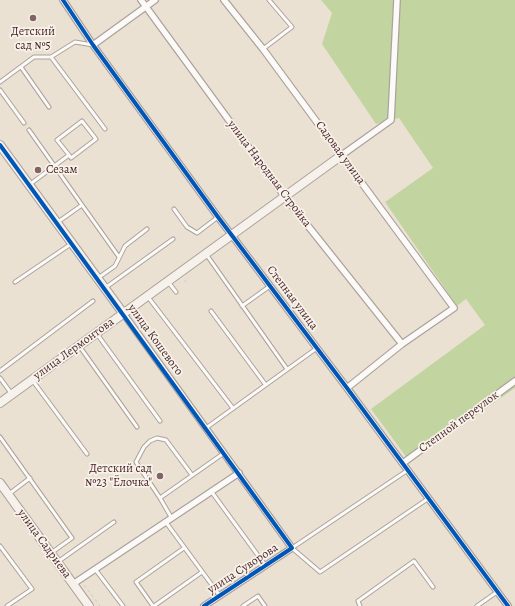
<!DOCTYPE html>
<html>
<head>
<meta charset="utf-8">
<style>
  body { margin:0 }
  canvas { display:block; background:#eae1d3 }
</style>
</head>
<body>
<canvas width="515" height="606"></canvas>
<script>
const c = document.querySelector('canvas').getContext('2d');
c.lineJoin = 'round';
function fillPath(path, color) {
  c.fillStyle = color;
  c.fill(path, 'evenodd');
}
function shape(rows) {
  const path = new Path2D();
  for (const r of rows) {
    path.moveTo(r[0], r[1]);
    for (let i = 2; i < r.length; i += 2) path.lineTo(r[i], r[i + 1]);
  }
  return path;
}
function stroke(path, color, width, dash) {
  c.strokeStyle = color;
  c.lineWidth = width;
  c.lineCap = dash ? 'butt' : 'round';
  c.setLineDash(dash || []);
  c.stroke(path);
}
function write(font, color, halo, rows, align = 'center') {
  c.font = font + ' Alegreya,serif';
  c.lineWidth = 3.5;
  c.setLineDash([]);
  c.textBaseline = 'middle';
  c.strokeStyle = halo;
  c.fillStyle = color;
  for (const [text, x, y, turn = 0] of rows) {
    c.save();
    c.translate(x, y);
    c.rotate((+turn || 0) * Math.PI / 180);
    c.textAlign = isNaN(turn) ? turn : align;
    if (halo) c.strokeText(text, 0, 0);
    c.fillText(text, 0, 0);
    c.restore();
  }
}
fillPath(shape([
  [321,0,515,0,515,388,410,462,371,409,485,325,466,299,457,306,385,202,433,168,399,118,376,124,322,44,332,13]
]), '#c2d5a0');
const lane = shape([
  [263,49,292,27,269,0],
  [51,57,105,129],
  [21,67,49,107],
  [0,82,34,57,51,57,75,42,93,45],
  [0,90,24,123],
  [29,130,82,205],
  [29,185,69,155,71,158,96,139,82,121,57,140,69,155],
  [174,209,187,227,197,233,218,217],
  [58,222,82,205,119,257],
  [206,254,287,369],
  [98,278,115,266,125,246,147,229],
  [15,282,71,244],
  [169,283,176,292],
  [105,288,173,239],
  [148,297,232,407],
  [242,306,270,286],
  [211,311,265,384],
  [97,334,160,421],
  [80,347,137,427],
  [0,371,93,301],
  [0,378,11,393],
  [33,381,87,454],
  [206,428,317,348],
  [0,437,72,538,51,553],
  [408,470,292,548,320,572,429,498],
  [211,491,265,565],
  [9,494,30,478],
  [160,498,136,462,144,447,150,441,157,438,166,440,192,475],
  [171,517,160,498,224,453],
  [165,521,220,596],
  [0,546,32,589,7,606],
  [59,561,114,522],
  [95,569,123,606],
  [153,606,136,582,184,548],
  [154,606,202,572],
  [243,606,258,596,265,606],
  [360,606,358,601,414,561,433,587],
  [477,606,497,592]
]);
const street = shape([
  [63,0,93,45,218,217,347,388,508,606],
  [141,0,285,197,402,344],
  [224,0,263,49,454,308,402,344,347,388],
  [93,45,155,0],
  [342,155,391,120,397,0],
  [123,313,292,548,204,606],
  [403,463,515,381],
  [73,584,239,473]
]);
const secondary = shape([
  [0,145,123,313],
  [0,403,342,155],
  [0,483,89,606]
]);
stroke(lane, '#aca29b', 5);
stroke(street, '#aca29b', 8);
stroke(secondary, '#aca29b', 10);
stroke(shape([
  [184,282,189,278],
  [84,585,100,606]
]), '#cfc9c7', 1, [3, 3]);
stroke(lane, '#fcfaf8', 3);
stroke(street, '#fcfaf8', 5.5);
stroke(secondary, '#f6f1eb', 8);
stroke(shape([
  [63,0,93,45,218,217,347,388,508,606],
  [0,145,292,548,204,606]
]), '#0057b8', 4);
for (const [x, y, r, color] of [
  [33,18,4,"#826366"],
  [38,170,4,"#826366"],
  [160,476,4,"#826366"]
]) {
  const dot = new Path2D();
  dot.arc(x, y, r, 0, 2 * Math.PI);
  c.fillStyle = color;
  c.fill(dot);
  stroke(dot, '#f7f3e8', 1.5);
}
write('12px', '#4a1f2b', '#f7f3e8', [
  ["Детский",33,32],
  ["сад №5",33,46],
  ["Сезам",46,170,"left"],
  ["Детский сад",152,469,"right"],
  ["№23 \"Ёлочка\"",152,483,"right"]
]);
write('12px', '#4a1f2b', '#f7f3e8', [
  ["Садовая улица",340,153,54],
  ["улица Народная Стройка",269,174,53],
  ["Степная улица",292,298,53],
  ["улица Кошевого",155,340,54],
  ["улица Лермонтова",74,349,-36],
  ["Степной переулок",459,422,-36],
  ["улица Садриева",44,544,54],
  ["улица Суворова",243,569,-33]
]);
</script>
</body>
</html>
